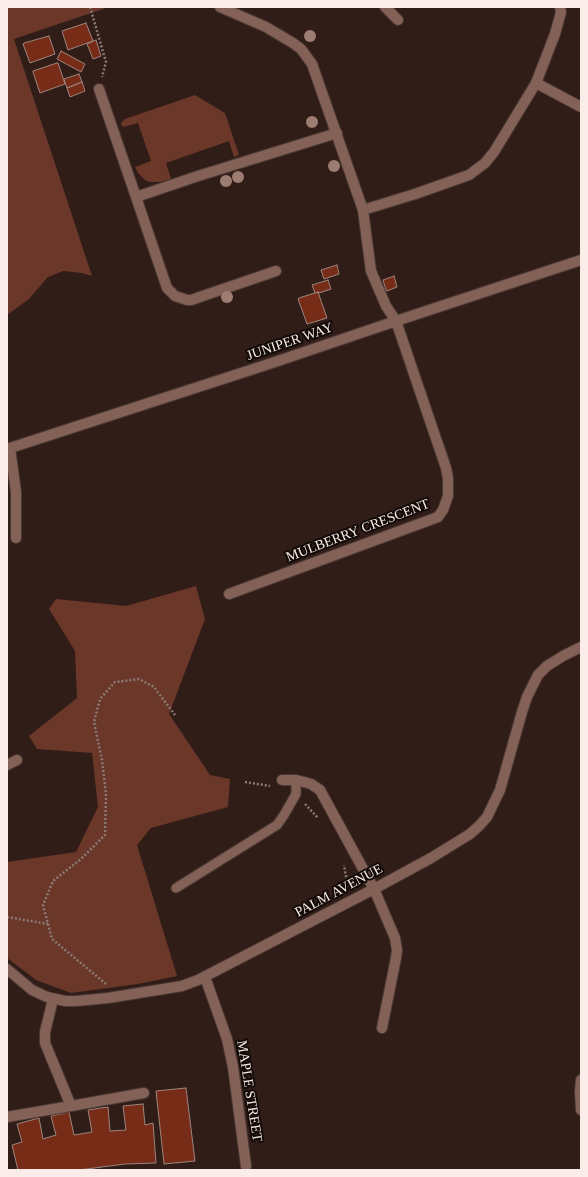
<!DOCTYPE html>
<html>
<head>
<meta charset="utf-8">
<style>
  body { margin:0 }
  #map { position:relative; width:588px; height:1177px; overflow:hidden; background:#301d18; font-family:"Times New Roman",serif }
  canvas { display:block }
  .frame { position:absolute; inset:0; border:8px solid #faece8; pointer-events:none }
</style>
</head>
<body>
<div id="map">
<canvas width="588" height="1177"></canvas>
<div class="frame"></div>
</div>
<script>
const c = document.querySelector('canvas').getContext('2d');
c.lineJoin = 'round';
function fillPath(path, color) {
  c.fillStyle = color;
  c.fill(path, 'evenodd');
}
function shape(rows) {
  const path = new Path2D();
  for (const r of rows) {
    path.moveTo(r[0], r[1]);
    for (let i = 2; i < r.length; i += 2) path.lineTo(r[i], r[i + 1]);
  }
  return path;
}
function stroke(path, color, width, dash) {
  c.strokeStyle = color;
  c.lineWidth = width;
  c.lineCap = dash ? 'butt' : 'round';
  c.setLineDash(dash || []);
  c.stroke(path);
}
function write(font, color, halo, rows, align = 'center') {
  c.font = font + ' "Times New Roman",serif';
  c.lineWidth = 4;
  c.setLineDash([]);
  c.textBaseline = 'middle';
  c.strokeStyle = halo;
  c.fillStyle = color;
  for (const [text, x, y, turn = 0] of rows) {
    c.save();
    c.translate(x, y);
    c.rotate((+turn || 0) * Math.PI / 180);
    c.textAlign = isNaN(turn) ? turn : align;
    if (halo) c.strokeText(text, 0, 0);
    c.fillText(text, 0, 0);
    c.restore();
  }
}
fillPath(shape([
  [7,7,109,7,14,39,92,276,82,273,63,271,48,277,29,299,7,315],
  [195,95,225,113,239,155,234,157,229,141,166,163,171,179,160,182,150,182,145,180,138,173,135,167,151,161,138,123,123,127,121,124,122,122,125,119],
  [196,586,205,619,169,714,210,775,230,779,228,807,151,828,137,845,177,976,138,984,71,993,36,980,7,958,7,862,76,852,98,807,92,753,37,749,29,736,77,698,75,651,49,609,56,599,126,606]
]), '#6a3729');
const building = shape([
  [86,23,93,41,68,50,62,31,86,23],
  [49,36,55,54,30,63,23,44,24,43,49,36],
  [96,40,101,56,93,59,87,44,96,40],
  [61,51,85,64,81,72,57,59,61,51],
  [57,63,58,63,65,84,40,93,33,72,33,71,57,63],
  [79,74,82,82,67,88,64,79,79,74],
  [82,82,85,91,70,97,67,88,82,82],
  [337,265,339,274,324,279,321,270,337,265],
  [394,276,397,287,387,291,386,290,383,280,394,276],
  [328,280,331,289,319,293,318,292,315,293,312,285,328,280],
  [318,292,327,318,307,324,298,299,299,298,318,292],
  [186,1088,195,1161,164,1164,156,1091,186,1088],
  [143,1104,145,1125,153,1123,156,1163,125,1164,79,1170,18,1170,12,1145,22,1142,17,1124,39,1118,43,1139,56,1135,51,1116,69,1112,74,1135,92,1132,88,1110,108,1107,110,1131,126,1130,123,1106,143,1104]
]);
fillPath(building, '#772c17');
stroke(building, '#9d857e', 1);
const lane = shape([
  [176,888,277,825,284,815,296,794,296,780]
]);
const street = shape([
  [220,7,266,27,293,43,301,49,312,64,363,210,371,271,386,306,396,321,446,468,448,478,448,496,443,510,438,517,229,594],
  [385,7,398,20],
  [536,83,581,107],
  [99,89,136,197,198,176,337,133],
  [136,197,167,288,175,296,187,300,191,300,276,271],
  [363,210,415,194,469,175,485,163,494,152,536,83,555,34,561,12,560,7],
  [7,448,10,448,269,364,396,321,581,260],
  [10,448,16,492,16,538],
  [7,765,17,760],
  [282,780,296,780,304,782,311,784,320,790,374,889,395,938,397,950,396,958,382,1028],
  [7,969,32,990,47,997,65,1001,76,1001,108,998,182,986,198,980,374,889,431,858,470,834,479,826,487,817,500,790,522,712,527,697,538,675,547,666,563,656,581,647],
  [205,977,227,1039,233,1067,246,1166],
  [53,999,45,1032,45,1043,71,1106,144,1093],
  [581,1080,580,1091,581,1110],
  [7,1117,71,1106]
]);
stroke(lane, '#4c3a35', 11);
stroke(street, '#4c3a35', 12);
stroke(shape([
  [90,7,106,62,102,77],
  [245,782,270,786],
  [305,804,318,818],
  [343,888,347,882,344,865],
  [7,917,48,924],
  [106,984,52,939,43,905,53,881,81,859,105,835,106,794,102,760,94,722,100,699,115,682,139,679,154,687,175,715]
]), '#8b7a76', 2.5, [2, 2]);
stroke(lane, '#846156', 9);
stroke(street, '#846156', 10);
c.fillStyle = '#9d7c72';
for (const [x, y] of [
  [310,36],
  [312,122],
  [334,166],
  [238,177],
  [226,181],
  [227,297]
]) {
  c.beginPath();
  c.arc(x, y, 6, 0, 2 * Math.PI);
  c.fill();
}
write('14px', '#faece8', '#120a07', [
  ["JUNIPER WAY",290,342,-19],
  ["MULBERRY CRESCENT",358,531,-21],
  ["PALM AVENUE",339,891,-28],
  ["MAPLE STREET",249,1091,81]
]);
</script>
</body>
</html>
